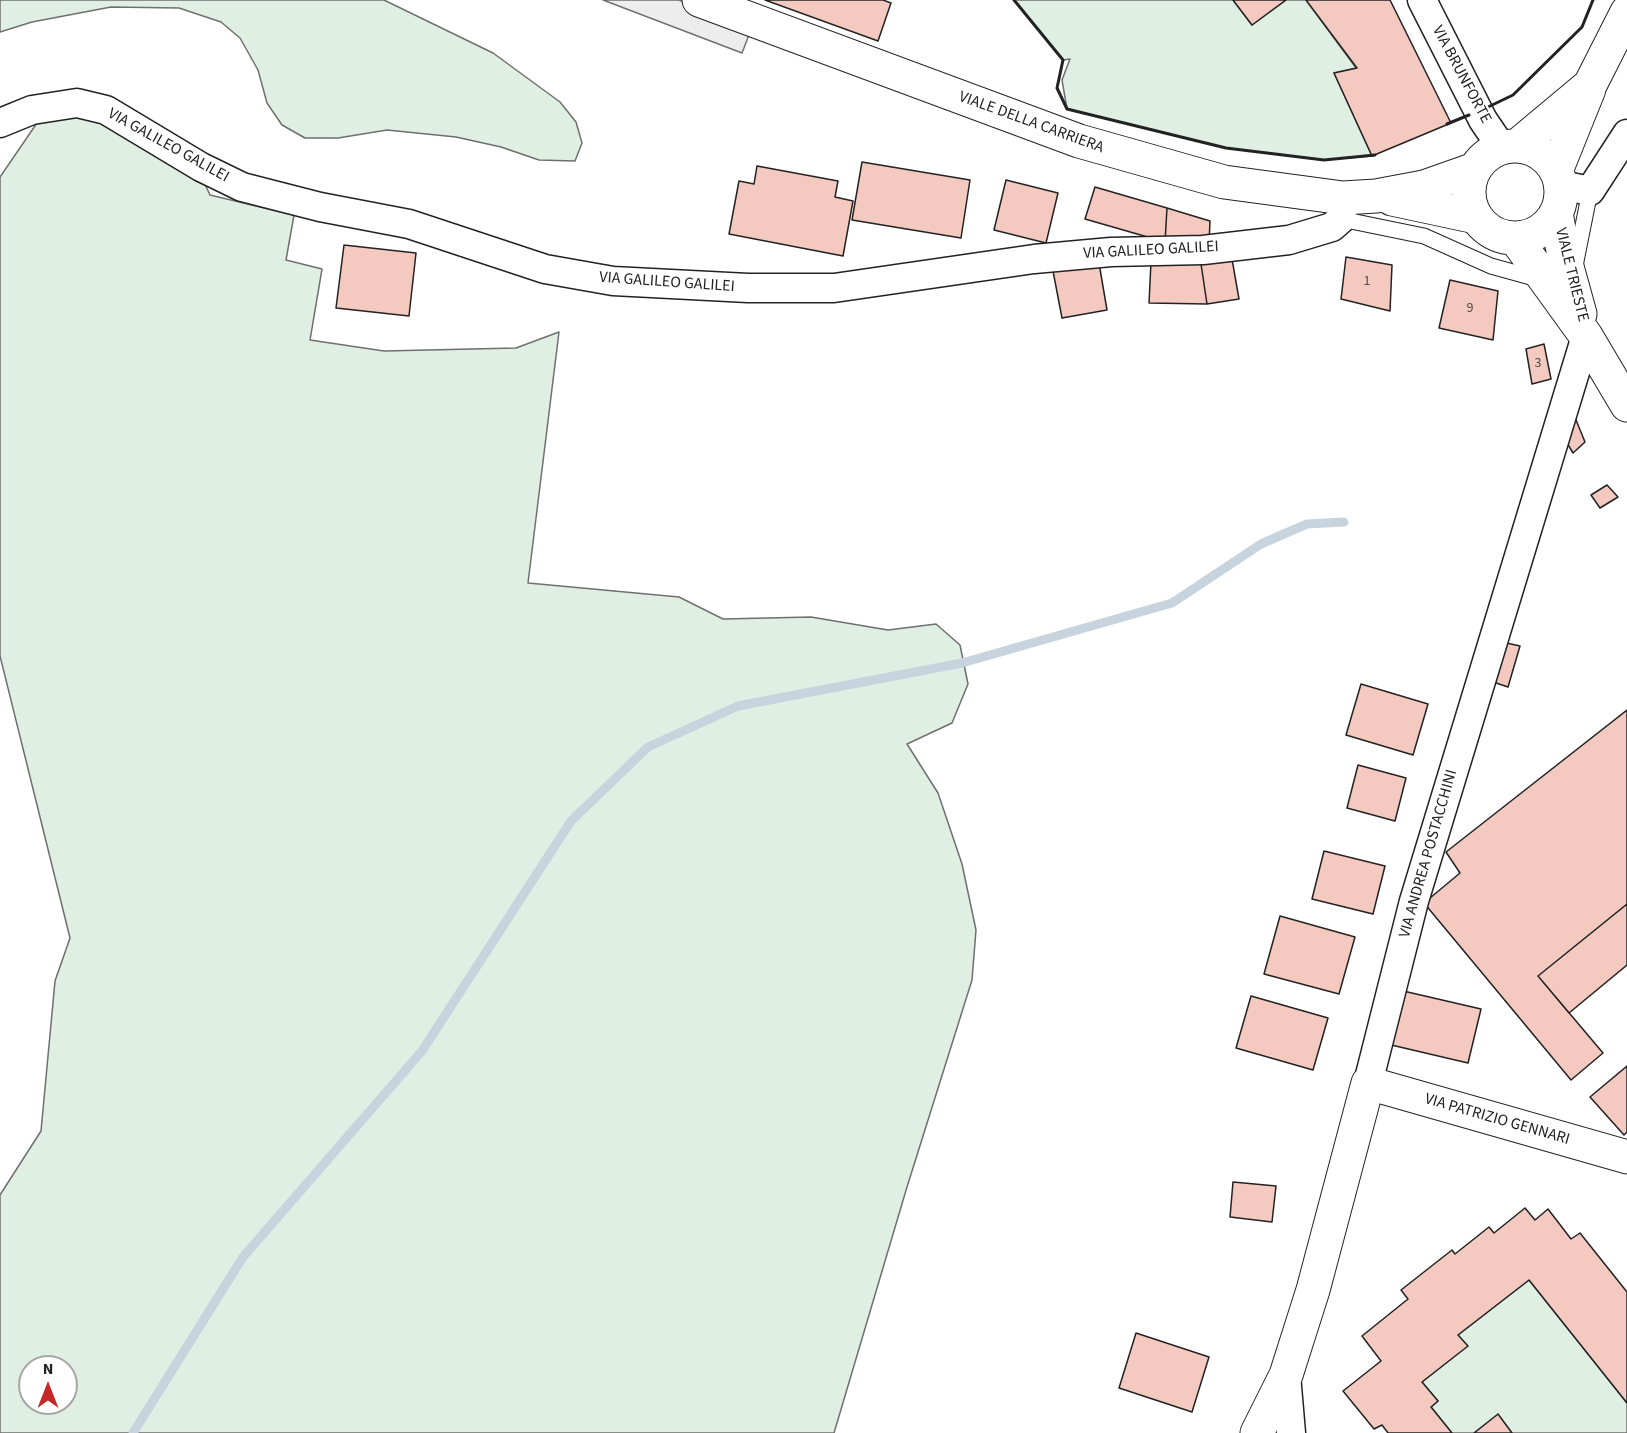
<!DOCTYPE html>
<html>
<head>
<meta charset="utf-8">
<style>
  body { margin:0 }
  #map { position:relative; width:1627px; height:1433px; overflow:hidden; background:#fff; font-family:"Source Sans 3",sans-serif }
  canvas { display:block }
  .north { position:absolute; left:18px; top:1355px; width:60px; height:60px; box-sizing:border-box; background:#fff; border:2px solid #a7a7a7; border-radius:50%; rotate:0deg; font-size:16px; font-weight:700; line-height:24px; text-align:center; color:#222 }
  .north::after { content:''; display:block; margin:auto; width:21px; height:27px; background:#c62828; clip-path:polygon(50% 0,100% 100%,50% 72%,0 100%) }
</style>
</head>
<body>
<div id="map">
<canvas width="1627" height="1433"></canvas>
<div class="north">N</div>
</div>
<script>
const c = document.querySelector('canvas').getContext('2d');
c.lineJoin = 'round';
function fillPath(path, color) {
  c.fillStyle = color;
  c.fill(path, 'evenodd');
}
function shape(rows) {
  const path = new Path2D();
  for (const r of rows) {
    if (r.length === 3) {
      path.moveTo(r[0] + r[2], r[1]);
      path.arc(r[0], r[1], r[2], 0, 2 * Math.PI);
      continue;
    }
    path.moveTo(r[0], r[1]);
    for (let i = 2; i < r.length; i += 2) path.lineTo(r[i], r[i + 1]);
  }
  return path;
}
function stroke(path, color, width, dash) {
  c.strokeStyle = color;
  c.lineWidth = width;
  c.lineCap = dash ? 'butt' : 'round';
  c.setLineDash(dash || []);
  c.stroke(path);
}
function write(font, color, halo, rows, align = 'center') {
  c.font = font + ' "Source Sans 3",sans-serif';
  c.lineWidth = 4.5;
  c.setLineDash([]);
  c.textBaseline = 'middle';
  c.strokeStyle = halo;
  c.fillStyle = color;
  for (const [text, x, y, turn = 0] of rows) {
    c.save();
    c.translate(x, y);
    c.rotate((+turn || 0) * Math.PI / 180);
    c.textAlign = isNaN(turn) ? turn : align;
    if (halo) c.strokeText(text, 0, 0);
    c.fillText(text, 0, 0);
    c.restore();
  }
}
const green = shape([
  [0,0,384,0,493,53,560,102,576,122,582,143,575,161,539,160,501,147,456,137,387,130,338,138,305,138,282,125,267,103,258,70,240,38,221,22,179,8,111,7,32,22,0,32,0,0],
  [1014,0,1233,0,1252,25,1286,0,1306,0,1356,68,1334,73,1372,156,1324,160,1226,148,1067,109,1062,80,1070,59,1063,60,1014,0],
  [70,113,102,121,203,180,210,195,294,215,286,260,322,269,310,340,384,351,516,348,559,332,528,583,679,597,723,619,811,617,888,630,936,624,960,645,968,684,952,723,907,744,938,793,962,864,976,930,972,980,907,1187,834,1433,0,1433,0,1195,41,1131,55,981,70,938,0,656,0,177,37,123,70,113],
  [30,1367,66,1367,66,1403,30,1403,30,1367],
  [1529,1280,1627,1403,1627,1433,1512,1433,1498,1415,1474,1433,1452,1433,1431,1407,1438,1401,1422,1382,1467,1346,1458,1335,1529,1280]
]);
fillPath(green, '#e0efe3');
stroke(green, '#6f6f6f', 1.5);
const parking = shape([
  [603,0,679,0,752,27,742,53,603,0]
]);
fillPath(parking, '#ededed');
stroke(parking, '#6f6f6f', 1.5);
stroke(shape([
  [133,1433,243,1257,422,1051,571,821,648,747,738,706,962,663,1172,603,1261,544,1307,524,1344,522]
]), '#c7d3dd', 9);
const building = shape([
  [765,0,883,0,891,3,878,41,765,0],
  [1233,0,1286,0,1252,25,1233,0],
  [1306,0,1390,0,1451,123,1372,156,1334,73,1357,68,1306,0],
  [862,162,970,180,961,238,852,220,862,162],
  [757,166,838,181,835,197,853,201,843,256,729,234,739,181,754,184,757,166],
  [1006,180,1058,193,1046,243,994,230,1006,180],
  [1095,187,1167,208,1165,242,1085,219,1095,187],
  [1167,208,1210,221,1209,244,1165,242,1167,208],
  [344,245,416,253,409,316,336,308,344,245],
  [1346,257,1392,265,1390,311,1341,299,1346,257],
  [1232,259,1239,299,1207,304,1201,264,1232,259],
  [1151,262,1201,264,1207,304,1149,303,1151,262],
  [1099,263,1107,310,1062,318,1053,271,1099,263],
  [1450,280,1498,291,1493,340,1439,328,1450,280],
  [1544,344,1551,379,1532,384,1526,349,1544,344],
  [1574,415,1585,442,1573,453,1558,428,1574,415],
  [1607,485,1618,497,1600,508,1591,495,1607,485],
  [1502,642,1520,646,1508,687,1490,681,1502,642],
  [1361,684,1428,704,1413,755,1346,735,1361,684],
  [1627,710,1627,904,1538,976,1603,1053,1571,1080,1424,903,1460,873,1446,852,1627,710],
  [1358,765,1406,778,1395,821,1347,808,1358,765],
  [1324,851,1385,866,1373,914,1312,899,1324,851],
  [1627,904,1627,965,1569,1013,1538,976,1627,904],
  [1280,916,1355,937,1339,994,1264,974,1280,916],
  [1399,990,1481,1009,1468,1063,1387,1044,1399,990],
  [1251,996,1328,1018,1313,1070,1236,1048,1251,996],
  [1627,1066,1627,1132,1624,1135,1590,1097,1627,1066],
  [1233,1182,1276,1186,1272,1222,1230,1217,1233,1182],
  [1525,1208,1535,1220,1548,1209,1571,1239,1580,1233,1627,1292,1627,1403,1529,1280,1458,1335,1468,1346,1422,1382,1438,1401,1431,1407,1452,1433,1388,1433,1382,1425,1374,1429,1343,1391,1381,1361,1362,1336,1408,1299,1401,1290,1452,1250,1455,1254,1489,1227,1494,1233,1525,1208],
  [1136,1333,1209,1357,1192,1412,1119,1388,1136,1333],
  [1498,1414,1512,1433,1474,1433,1498,1414]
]);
fillPath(building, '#f3c9c0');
stroke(building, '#222', 1.5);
const lane = shape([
  [1341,219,1424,236,1491,266,1538,279],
  [1575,266,1590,191]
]);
const street = shape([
  [1422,0,1483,120,1502,148],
  [0,123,32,110,77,103,106,110,201,167,242,187,320,207,409,224,545,269,613,281,748,288,834,288,1034,259,1111,252,1203,250,1289,240,1332,227,1341,219,1343,198],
  [1561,185,1590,191,1627,134],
  [1368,1083,1414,901,1586,336],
  [1286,1375,1291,1433]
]);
const secondary = shape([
  [699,0,1079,141,1224,182,1343,198,1376,196,1424,187,1475,169],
  [1517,146,1590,85,1627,12],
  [1515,192,46],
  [1556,171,1589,89],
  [1392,199,1476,217],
  [1556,213,1564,256,1580,314],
  [1515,238,1586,336,1627,405],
  [1257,1433,1286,1375,1313,1290,1368,1083,1627,1157]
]);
stroke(lane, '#222', 17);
stroke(street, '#222', 31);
stroke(secondary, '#222', 35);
stroke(lane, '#fff', 15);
stroke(street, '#fff', 28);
stroke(secondary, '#fff', 33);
stroke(shape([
  [1014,0,1063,60,1057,88,1067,109,1226,148,1324,160,1375,155],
  [1488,107,1513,95,1582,27,1593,0],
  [1447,124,1469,115]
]), '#222', 3);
write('14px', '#564c4a', null, [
  ["1",1367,282],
  ["9",1470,309],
  ["3",1538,364]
]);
write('16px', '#222', '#fff', [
  ["VIA BRUNFORTE",1461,75,62],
  ["VIALE DELLA CARRIERA",1031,123,20],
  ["VIA GALILEO GALILEI",168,146,29],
  ["VIA GALILEO GALILEI",1151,251,-3],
  ["VIALE TRIESTE",1571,275,76],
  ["VIA GALILEO GALILEI",667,283,4],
  ["VIA ANDREA POSTACCHINI",1429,854,-74],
  ["VIA PATRIZIO GENNARI",1497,1120,16]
]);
</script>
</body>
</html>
